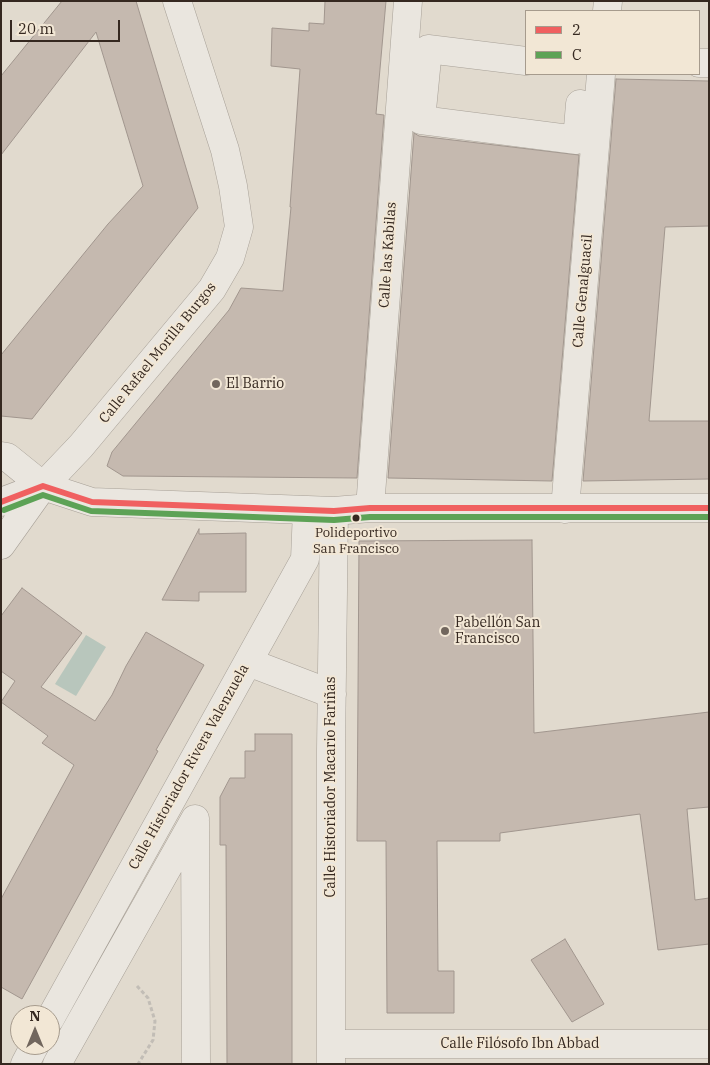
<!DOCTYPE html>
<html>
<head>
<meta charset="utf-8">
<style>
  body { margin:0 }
  #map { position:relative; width:710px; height:1065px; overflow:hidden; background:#e1dace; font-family:"IBM Plex Serif",serif }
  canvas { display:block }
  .frame { position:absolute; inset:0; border:2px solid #352820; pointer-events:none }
  .legend { position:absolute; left:525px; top:10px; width:175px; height:65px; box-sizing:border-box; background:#f2e7d5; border:1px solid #a69b8d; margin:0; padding:6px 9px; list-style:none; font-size:15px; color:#352820 }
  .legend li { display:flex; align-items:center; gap:10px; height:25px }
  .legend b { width:25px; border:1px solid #a69b8d }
  .north { position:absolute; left:10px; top:1005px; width:50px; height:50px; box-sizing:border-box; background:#f2e7d5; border:1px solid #a69b8d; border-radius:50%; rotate:0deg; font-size:14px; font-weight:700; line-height:20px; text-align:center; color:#352820 }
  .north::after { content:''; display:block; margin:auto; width:18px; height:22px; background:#71665d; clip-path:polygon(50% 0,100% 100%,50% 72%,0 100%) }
  .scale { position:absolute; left:10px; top:20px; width:110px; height:22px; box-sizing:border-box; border:2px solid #352820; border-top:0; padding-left:6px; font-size:15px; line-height:18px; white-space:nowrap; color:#352820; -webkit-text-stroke:4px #f2e7d5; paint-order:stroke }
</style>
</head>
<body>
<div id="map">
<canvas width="710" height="1065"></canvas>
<div class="frame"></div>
<ul class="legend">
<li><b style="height:6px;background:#f06060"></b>2</li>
<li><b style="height:6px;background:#5da256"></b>C</li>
</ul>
<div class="north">N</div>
<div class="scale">20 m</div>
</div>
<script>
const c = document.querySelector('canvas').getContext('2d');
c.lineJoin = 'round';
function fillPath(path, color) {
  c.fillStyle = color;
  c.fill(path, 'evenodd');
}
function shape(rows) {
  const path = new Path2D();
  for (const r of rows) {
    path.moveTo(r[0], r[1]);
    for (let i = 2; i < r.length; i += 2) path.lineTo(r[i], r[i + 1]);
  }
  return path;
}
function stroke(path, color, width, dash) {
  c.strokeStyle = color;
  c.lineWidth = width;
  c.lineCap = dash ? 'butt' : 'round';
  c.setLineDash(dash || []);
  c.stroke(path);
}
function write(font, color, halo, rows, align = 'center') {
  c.font = font + ' "IBM Plex Serif",serif';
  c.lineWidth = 4;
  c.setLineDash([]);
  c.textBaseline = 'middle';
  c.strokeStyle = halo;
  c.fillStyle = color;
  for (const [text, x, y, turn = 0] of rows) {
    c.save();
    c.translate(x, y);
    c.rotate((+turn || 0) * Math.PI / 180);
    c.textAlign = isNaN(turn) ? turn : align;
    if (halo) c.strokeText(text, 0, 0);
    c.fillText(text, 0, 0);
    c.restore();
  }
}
fillPath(shape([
  [86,635,106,647,76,696,55,684]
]), '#b8c6bc');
const building = shape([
  [62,1,136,1,198,208,32,419,1,416,1,355,108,224,143,186,96,32,1,155,1,76,62,1],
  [325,1,386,1,376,114,384,115,357,478,123,476,107,466,112,452,229,310,241,288,283,291,291,207,290,207,300,69,271,66,272,28,309,31,309,23,324,24,325,1],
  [616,79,709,81,709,226,665,227,649,421,709,421,709,479,583,481,616,79],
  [414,133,419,136,579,155,552,481,388,478,414,133],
  [199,529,199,534,246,533,246,592,199,592,199,601,162,600,199,529],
  [532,540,534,733,709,712,709,807,687,809,695,900,709,898,709,944,658,950,640,814,500,833,500,841,437,841,438,971,454,971,454,1013,387,1013,386,841,357,841,359,541,532,540],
  [22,588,82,633,41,687,95,721,112,695,126,666,146,632,204,665,156,750,158,751,22,999,1,987,1,899,74,765,42,743,48,736,1,702,15,681,1,671,1,616,22,588],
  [255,734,292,734,292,1064,227,1064,226,845,220,845,220,797,230,778,245,778,245,751,255,751,255,734],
  [565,939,604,1004,572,1022,531,960,565,939]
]);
fillPath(building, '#c5b9af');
stroke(building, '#a1968e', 1);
const minor = shape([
  [607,11,608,1],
  [526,61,428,49,421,120,577,140,580,104],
  [699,63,709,63],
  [1,456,7,457,43,486,92,502,334,511,370,508,709,508],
  [1,502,43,486],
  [370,508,408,1],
  [565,509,601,74],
  [1,545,43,486,81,446,212,289,230,258,239,227,233,186,225,150,177,1],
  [248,662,332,694],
  [195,821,196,1064],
  [50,1019,305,559,307,510],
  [331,1044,709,1044],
  [25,1064,35,1045],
  [57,1064,195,819],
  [331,1064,331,750,334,511]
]);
stroke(minor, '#a7a097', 29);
stroke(shape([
  [137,986,148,998,155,1021,153,1040,138,1064]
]), '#c2bdb6', 3, [4, 2.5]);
stroke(minor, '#eae6df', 28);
stroke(shape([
  [1,502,43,486,92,502,334,511,370,508,709,508]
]), '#f06060', 6);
stroke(shape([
  [4,510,43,495,91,511,334,520,370,517,709,517]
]), '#5da256', 6);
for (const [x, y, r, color] of [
  [216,384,5,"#71665d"],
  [356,518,4.5,"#352820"],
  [445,631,5,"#71665d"]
]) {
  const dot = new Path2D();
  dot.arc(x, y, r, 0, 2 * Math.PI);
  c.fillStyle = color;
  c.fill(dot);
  stroke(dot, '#f2e7d5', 2);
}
write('13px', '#352820', '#f2e7d5', [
  ["Polideportivo",356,533],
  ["San Francisco",356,549]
]);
write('14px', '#352820', '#f2e7d5', [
  ["Calle las Kabilas",388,255,-86],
  ["Calle Genalguacil",583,291,-85],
  ["Calle Rafael Morilla Burgos",158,353,-51],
  ["Calle Historiador Rivera Valenzuela",189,767,-61],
  ["Calle Historiador Macario Fariñas",331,787,-90],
  ["Calle Filósofo Ibn Abbad",520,1044]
]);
write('14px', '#352820', '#f2e7d5', [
  ["El Barrio",226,384],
  ["Pabellón San",455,623],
  ["Francisco",455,639]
], 'left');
</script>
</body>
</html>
